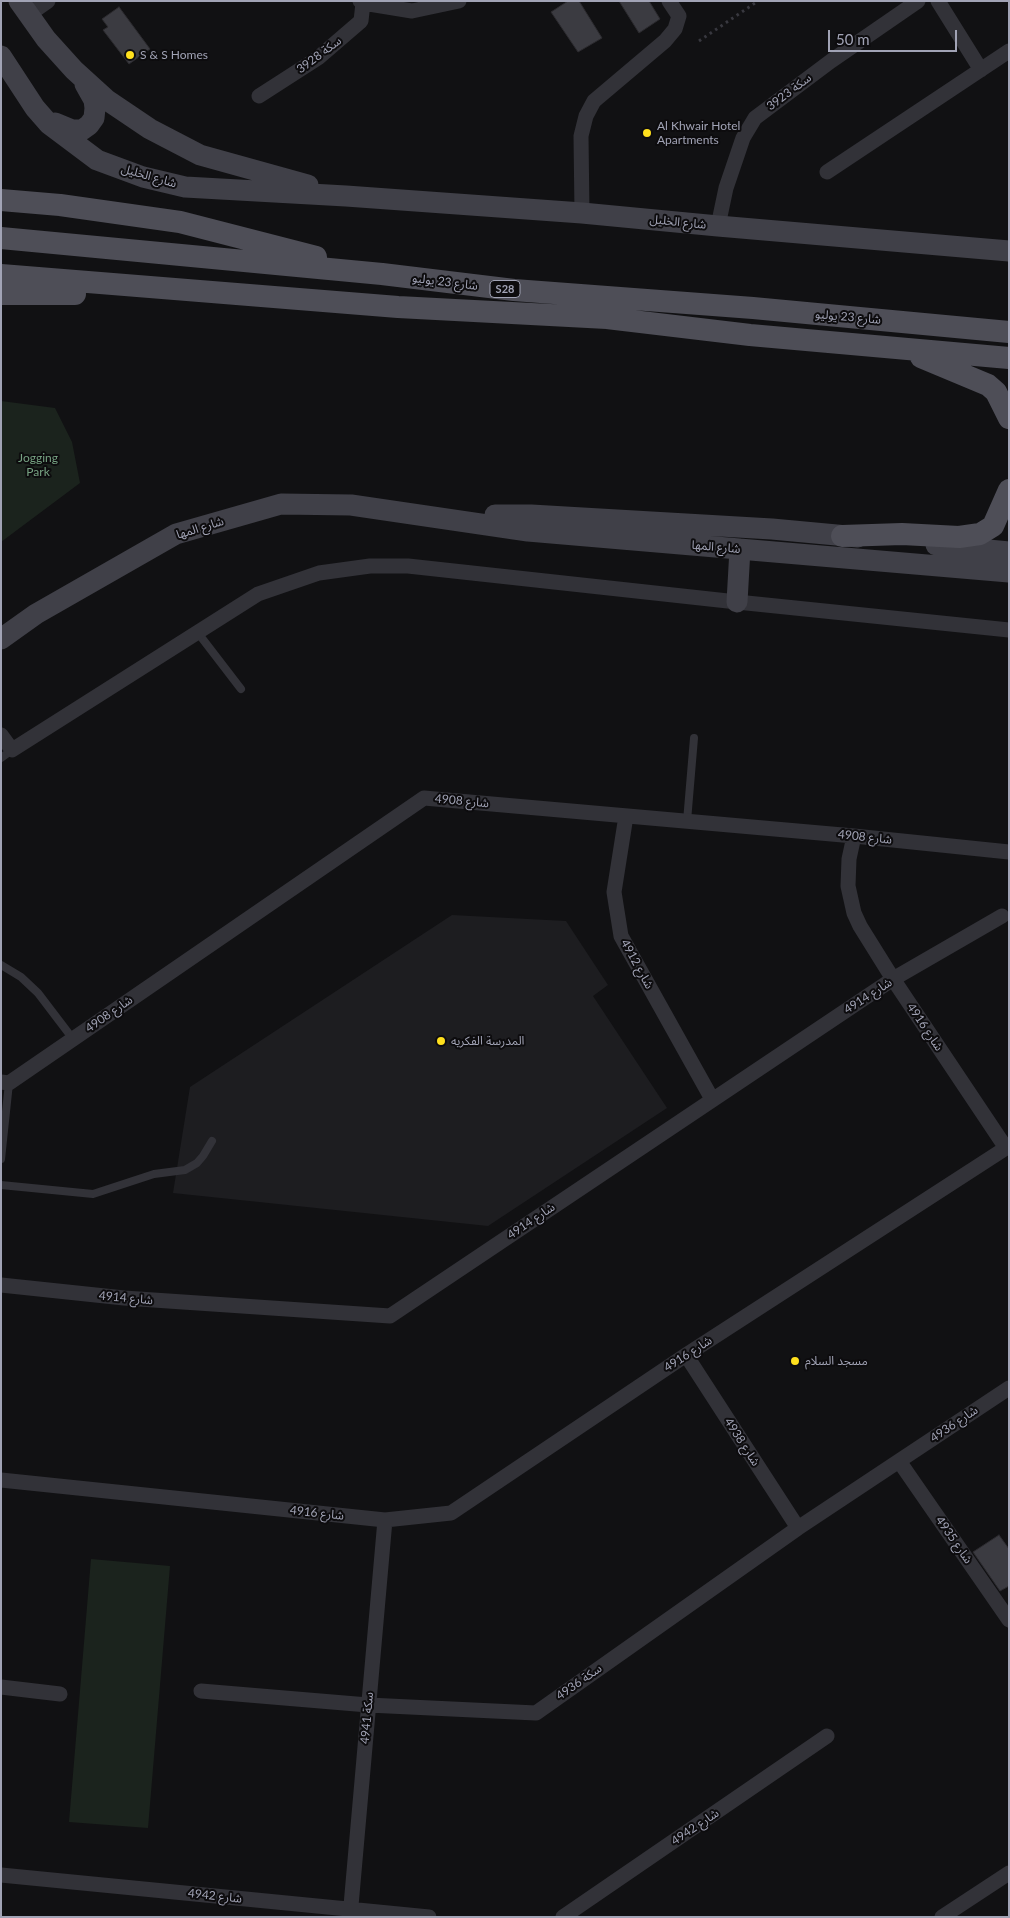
<!DOCTYPE html>
<html>
<head>
<meta charset="utf-8">
<style>
  body { margin:0 }
  #map { position:relative; width:1010px; height:1918px; overflow:hidden; background:#111113; font-family:Lato,sans-serif }
  canvas { display:block }
  .frame { position:absolute; inset:0; border:2px solid #a1a3b5; pointer-events:none }
  .scale { position:absolute; left:828px; top:30px; width:129px; height:22px; box-sizing:border-box; border:2px solid #a1a3b5; border-top:0; padding-left:6px; font-size:15px; line-height:18px; white-space:nowrap; color:#a1a3b5; -webkit-text-stroke:4px #0d0c0e; paint-order:stroke }
</style>
</head>
<body>
<div id="map">
<canvas width="1010" height="1918"></canvas>
<div class="frame"></div>
<div class="scale">50 m</div>
</div>
<script>
const c = document.querySelector('canvas').getContext('2d');
c.lineJoin = 'round';
function fillPath(path, color) {
  c.fillStyle = color;
  c.fill(path, 'evenodd');
}
function shape(rows) {
  const path = new Path2D();
  for (const r of rows) {
    path.moveTo(r[0], r[1]);
    for (let i = 2; i < r.length; i += 2) path.lineTo(r[i], r[i + 1]);
  }
  return path;
}
function stroke(path, color, width, dash) {
  c.strokeStyle = color;
  c.lineWidth = width;
  c.lineCap = dash ? 'butt' : 'round';
  c.setLineDash(dash || []);
  c.stroke(path);
}
function write(font, color, halo, rows, align = 'center') {
  c.font = font + ' Lato,"Noto Sans Arabic",sans-serif';
  c.lineWidth = 4;
  c.setLineDash([]);
  c.textBaseline = 'middle';
  c.strokeStyle = halo;
  c.fillStyle = color;
  for (const [text, x, y, turn = 0] of rows) {
    c.save();
    c.translate(x, y);
    c.rotate((+turn || 0) * Math.PI / 180);
    c.textAlign = isNaN(turn) ? turn : align;
    if (halo) c.strokeText(text, 0, 0);
    c.fillText(text, 0, 0);
    c.restore();
  }
}
fillPath(shape([
  [452,915,566,921,608,985,593,996,667,1108,488,1226,173,1193,190,1087]
]), '#1d1d20');
fillPath(shape([
  [1,401,55,408,72,442,80,483,1,542],
  [91,1559,170,1566,148,1828,69,1822]
]), '#1b231d');
const building = shape([
  [568,1,579,1,602,38,578,52,551,12,568,1],
  [619,1,649,1,660,19,639,33,619,1],
  [119,7,150,49,129,64,103,30,108,27,102,19,119,7],
  [999,1535,1009,1549,1009,1586,1000,1591,973,1552,999,1535]
]);
fillPath(building, '#3b3b41');
stroke(building, '#2c2b2f', 1);
stroke(shape([
  [699,41,758,1]
]), '#38383f', 3, [2.5, 4]);
stroke(shape([
  [198,633,241,689],
  [1,758,12,750],
  [687,821,694,738],
  [1,965,21,977,38,993,73,1039],
  [1,1159,9,1083],
  [1,1185,93,1194,154,1174,185,1170,197,1163,203,1156,212,1141]
]), '#323238', 8);
stroke(shape([
  [938,1,981,70],
  [363,3,412,11,459,1],
  [28,15,48,1],
  [259,96,318,58,361,21,363,3,360,1],
  [827,172,1009,51],
  [582,213,581,136,586,116,594,101,665,41,675,29,679,16,669,1],
  [718,226,726,188,743,138,755,118,831,61,918,1],
  [1,735,12,750,258,594,319,573,370,566,408,566,737,602,1009,630],
  [626,816,614,892,621,936,712,1099],
  [1,1082,9,1083,424,798,854,836,1009,852],
  [1,1285,124,1298,390,1316,893,979,1002,916],
  [686,1355,798,1528],
  [899,1461,1009,1620],
  [1,1480,385,1520,451,1513,686,1355,1006,1148,893,979,860,926,854,913,848,886,849,859,854,836],
  [1,1687,60,1694],
  [201,1691,368,1705,536,1713,798,1528,1009,1388],
  [1,1875,429,1917],
  [350,1917,385,1520],
  [563,1917,827,1736],
  [942,1917,1009,1873]
]), '#323238', 15);
stroke(shape([
  [19,1,46,39,74,70,107,100,150,129,200,155,308,185],
  [1,56,35,108,49,124,97,160,143,177,185,187,346,196,582,213,718,226,1009,251],
  [55,123,72,130,82,130,89,125,94,118,95,108,94,100,85,84],
  [495,515,531,515,772,529,858,537],
  [936,545,1009,552],
  [737,602,740,549],
  [1,639,36,614,176,534,281,504,351,505,528,531,1009,572]
]), '#404048', 21);
stroke(shape([
  [1,200,60,205,180,222,316,257],
  [1,238,382,274,514,290,753,308,1009,332],
  [1,275,398,307,607,318,750,335,1009,358],
  [1,294,75,294],
  [921,357,988,385,996,392,1009,418],
  [842,536,902,534,959,537,980,534,993,526,1009,490]
]), '#4e4e57', 22);
for (const [x, y, r, color] of [
  [130,55,5,"#ffe01d"],
  [647,133,5,"#ffe01d"],
  [441,1041,5,"#ffe01d"],
  [795,1361,5,"#ffe01d"]
]) {
  const dot = new Path2D();
  dot.arc(x, y, r, 0, 2 * Math.PI);
  c.fillStyle = color;
  c.fill(dot);
  stroke(dot, '#0d0c0e', 2);
}
for (const [x, y, w] of [
  [505,289,30]
]) {
  const box = new Path2D();
  box.roundRect(x - w / 2, y - 8.5, w, 17, 4);
  c.fillStyle = '#0d0c0e';
  c.fill(box);
  stroke(box, '#a1a3b5', 1);
}
write('bold 11px', '#a1a3b5', null, [
  ["S28",505,289]
]);
write('12px', '#a1a3b5', '#0d0c0e', [
  ["S & S Homes",140,55],
  ["Al Khwair Hotel",657,126],
  ["Apartments",657,140],
  ["المدرسة الفكريه",451,1041],
  ["مسجد السلام",805,1361]
], 'left');
write('12px', '#a1a3b5', '#0d0c0e', [
  ["سكة 3928",319,55,-37],
  ["سكة 3923",789,92,-37],
  ["شارع الخليل",149,176,16],
  ["شارع الخليل",678,222,6],
  ["شارع 23 يوليو",445,282,7],
  ["شارع 23 يوليو",848,317,5],
  ["شارع المها",200,528,-17],
  ["شارع المها",716,547,5],
  ["4908 شارع",462,801,5],
  ["4908 شارع",865,837,6],
  ["4912 شارع",637,964,61],
  ["4914 شارع",868,996,-33],
  ["4908 شارع",109,1014,-35],
  ["4916 شارع",925,1027,56],
  ["4914 شارع",531,1221,-34],
  ["4914 شارع",126,1298,5],
  ["4916 شارع",688,1354,-33],
  ["4936 شارع",954,1424,-34],
  ["شارع 4938",742,1442,57],
  ["4916 شارع",317,1513,6],
  ["4935 شارع",954,1540,55],
  ["سكة 4936",579,1682,-35],
  ["سكة 4941",367,1718,-85],
  ["4942 شارع",695,1827,-34],
  ["4942 شارع",215,1896,6]
]);
write('12px', '#76a282', '#0d0c0e', [
  ["Jogging",38,458],
  ["Park",38,472]
]);
</script>
</body>
</html>
